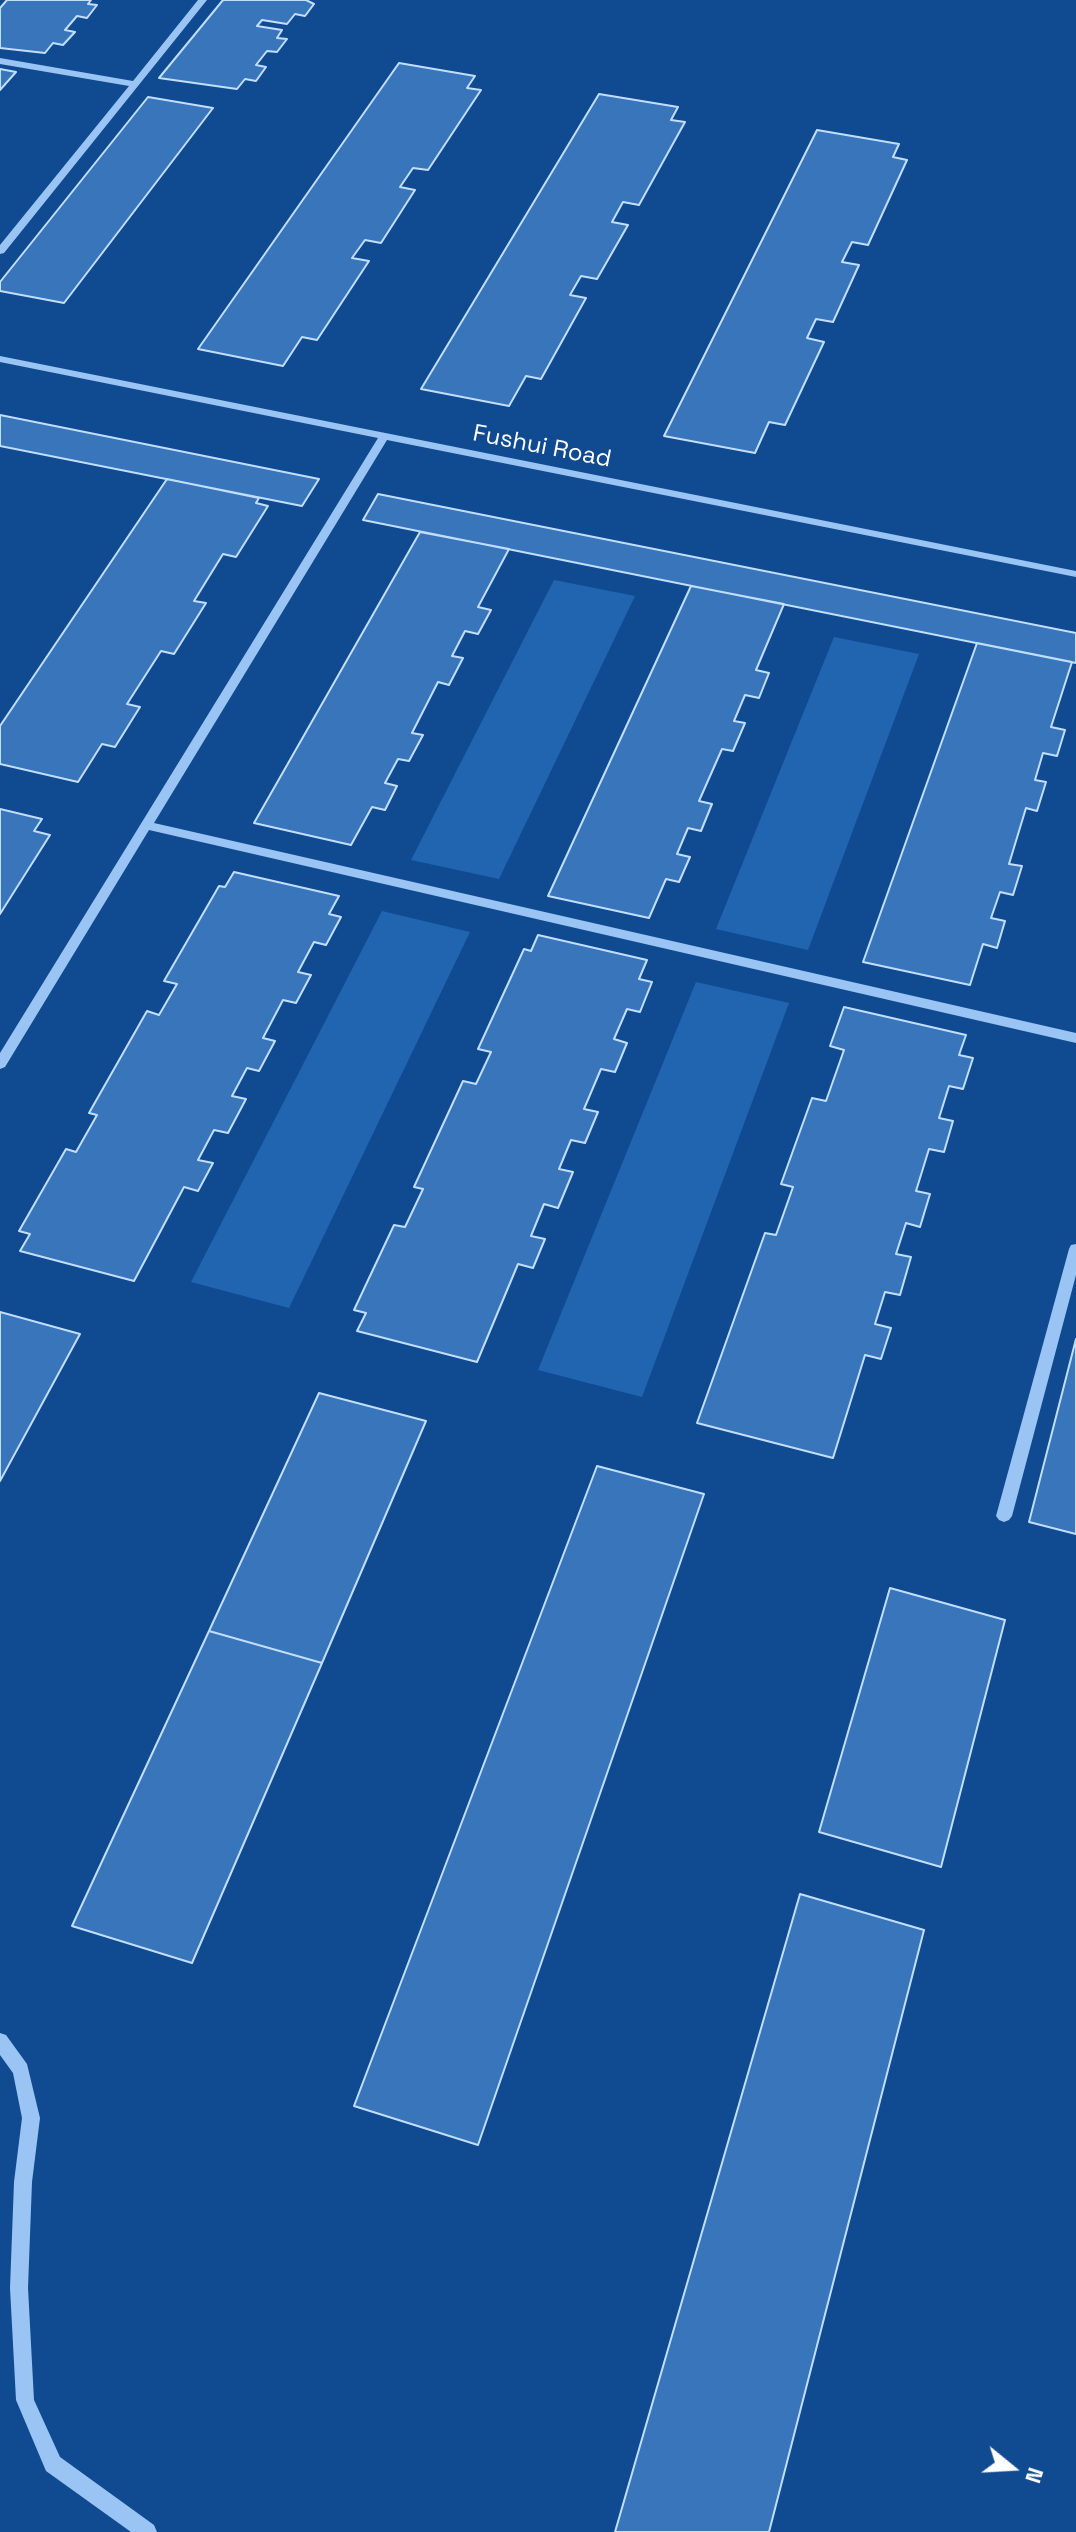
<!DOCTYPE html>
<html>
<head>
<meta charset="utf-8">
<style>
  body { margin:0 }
  #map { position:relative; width:1076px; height:2532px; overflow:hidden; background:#104b91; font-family:"Space Grotesk",sans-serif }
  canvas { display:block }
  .north { position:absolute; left:972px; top:2428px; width:80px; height:80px; -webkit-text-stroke:6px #104b91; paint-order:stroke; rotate:108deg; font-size:22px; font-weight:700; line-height:32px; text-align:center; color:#fff }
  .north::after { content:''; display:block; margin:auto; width:28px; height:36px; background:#fff; clip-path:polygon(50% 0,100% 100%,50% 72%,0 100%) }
</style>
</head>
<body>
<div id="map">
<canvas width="1076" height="2532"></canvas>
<div class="north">N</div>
</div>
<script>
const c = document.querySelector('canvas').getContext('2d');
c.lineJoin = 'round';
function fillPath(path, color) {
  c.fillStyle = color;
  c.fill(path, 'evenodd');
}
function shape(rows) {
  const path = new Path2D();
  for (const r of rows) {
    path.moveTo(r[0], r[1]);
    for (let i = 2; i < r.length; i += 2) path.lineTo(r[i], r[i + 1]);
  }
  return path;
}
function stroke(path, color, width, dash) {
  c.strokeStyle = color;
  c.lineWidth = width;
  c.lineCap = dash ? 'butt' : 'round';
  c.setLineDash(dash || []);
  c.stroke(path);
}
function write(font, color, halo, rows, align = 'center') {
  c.font = font + ' "Space Grotesk",sans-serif';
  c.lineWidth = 6;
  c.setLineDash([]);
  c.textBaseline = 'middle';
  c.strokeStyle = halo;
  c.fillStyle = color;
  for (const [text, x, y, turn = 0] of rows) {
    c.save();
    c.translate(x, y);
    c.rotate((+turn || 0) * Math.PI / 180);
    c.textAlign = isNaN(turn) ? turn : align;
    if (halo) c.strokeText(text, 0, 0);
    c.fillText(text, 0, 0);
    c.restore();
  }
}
fillPath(shape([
  [554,580,635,596,499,879,411,860],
  [834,637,919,654,808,950,716,929],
  [382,911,470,932,289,1308,191,1282],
  [696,982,789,1003,642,1397,538,1370]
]), '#2165b1');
const building = shape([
  [7,0,91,0,88,4,97,5,87,18,77,16,65,30,75,32,63,45,53,43,45,53,0,48,0,8,7,0],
  [223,0,306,0,314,4,305,16,295,14,287,24,262,20,257,26,282,30,277,38,287,39,277,52,267,51,256,65,266,67,256,81,245,79,237,89,159,78,223,0],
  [399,63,475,76,467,88,481,90,428,170,413,168,400,187,415,190,381,243,365,240,352,258,369,261,317,340,302,337,283,366,198,349,399,63],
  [0,69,16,72,0,90,0,69],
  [599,94,678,107,671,120,685,122,639,205,623,202,612,222,628,225,597,279,581,276,570,295,586,298,541,379,526,376,509,406,421,389,599,94],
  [148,97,213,108,64,303,0,291,0,282,148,97],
  [817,130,899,144,893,157,907,160,868,245,852,242,842,262,859,265,833,322,816,319,807,338,824,342,785,425,769,422,755,453,664,436,817,130],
  [0,415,319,479,302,506,0,446,0,415],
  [167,479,259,498,256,503,268,506,236,557,223,554,194,601,206,603,174,654,161,651,127,704,140,707,115,747,102,744,78,782,0,764,0,726,167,479],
  [378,494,1076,633,1076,663,363,520,378,494],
  [420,532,509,549,478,607,491,610,478,634,465,631,452,656,463,658,449,685,438,682,412,733,423,735,409,761,398,759,385,783,397,786,385,810,372,807,351,845,254,823,420,532],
  [691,586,784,604,756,670,769,673,759,698,745,695,734,721,745,723,733,751,722,749,699,801,712,804,701,831,688,828,677,854,690,857,679,882,666,879,649,918,548,896,691,586],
  [977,643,1072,662,1051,727,1065,730,1057,756,1043,753,1035,780,1046,782,1037,811,1026,808,1009,864,1022,866,1013,895,1000,892,991,918,1005,921,997,948,983,944,970,985,863,962,977,643],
  [0,809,42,819,34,831,50,835,0,914,0,809],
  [234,872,339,896,329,914,341,917,326,945,314,942,298,972,311,975,296,1003,283,1000,263,1038,275,1041,259,1071,247,1068,232,1096,246,1099,228,1133,214,1130,198,1160,213,1163,198,1191,184,1187,134,1281,20,1251,30,1234,19,1231,66,1149,76,1152,97,1115,89,1113,147,1011,159,1015,177,984,164,981,219,886,225,887,234,872],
  [538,935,647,960,639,979,652,982,640,1012,627,1009,614,1039,627,1043,615,1072,601,1069,584,1109,598,1112,585,1143,571,1140,559,1169,573,1172,558,1208,544,1204,531,1236,545,1239,533,1268,518,1264,477,1362,357,1331,366,1313,354,1310,394,1225,405,1227,423,1189,414,1187,463,1081,476,1084,491,1052,478,1049,524,949,531,951,538,935],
  [844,1007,966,1035,959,1055,973,1058,963,1089,949,1086,939,1118,953,1121,944,1152,929,1149,916,1191,930,1194,920,1227,906,1223,896,1254,911,1257,900,1295,885,1292,875,1324,891,1328,881,1359,865,1355,833,1458,697,1423,765,1233,776,1235,793,1187,781,1184,812,1098,826,1101,844,1050,830,1046,844,1007],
  [0,1312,80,1334,0,1481,0,1312],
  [1076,1339,1076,1534,1029,1522,1076,1339],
  [319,1393,426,1421,322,1663,209,1631,319,1393],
  [597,1466,704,1494,478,2145,354,2106,597,1466],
  [890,1588,1005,1620,941,1867,819,1832,890,1588],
  [209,1631,322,1663,192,1963,72,1926,209,1631],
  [800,1894,924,1930,769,2532,615,2532,800,1894]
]);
fillPath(building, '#3875ba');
stroke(building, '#c2defe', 2);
fillPath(shape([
  [198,0,207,0,4,253,0,254,0,245,129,86,0,64,0,58,133,81,198,0],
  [0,356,1076,571,1076,577,387,440,154,823,1076,1033,1076,1043,149,830,5,1067,0,1069,0,1053,378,438,0,362,0,356],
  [1076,1244,1076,1275,1012,1516,1009,1520,1004,1522,999,1520,996,1516,1069,1249,1071,1245,1076,1244],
  [0,2033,6,2035,27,2064,40,2118,32,2182,28,2288,34,2400,60,2457,154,2525,157,2532,131,2532,46,2471,16,2400,10,2288,14,2182,22,2118,13,2073,0,2055,0,2033]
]), '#9ac4f3');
write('24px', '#fff', '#104b91', [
  ["Fushui Road",542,447,11]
]);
</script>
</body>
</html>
